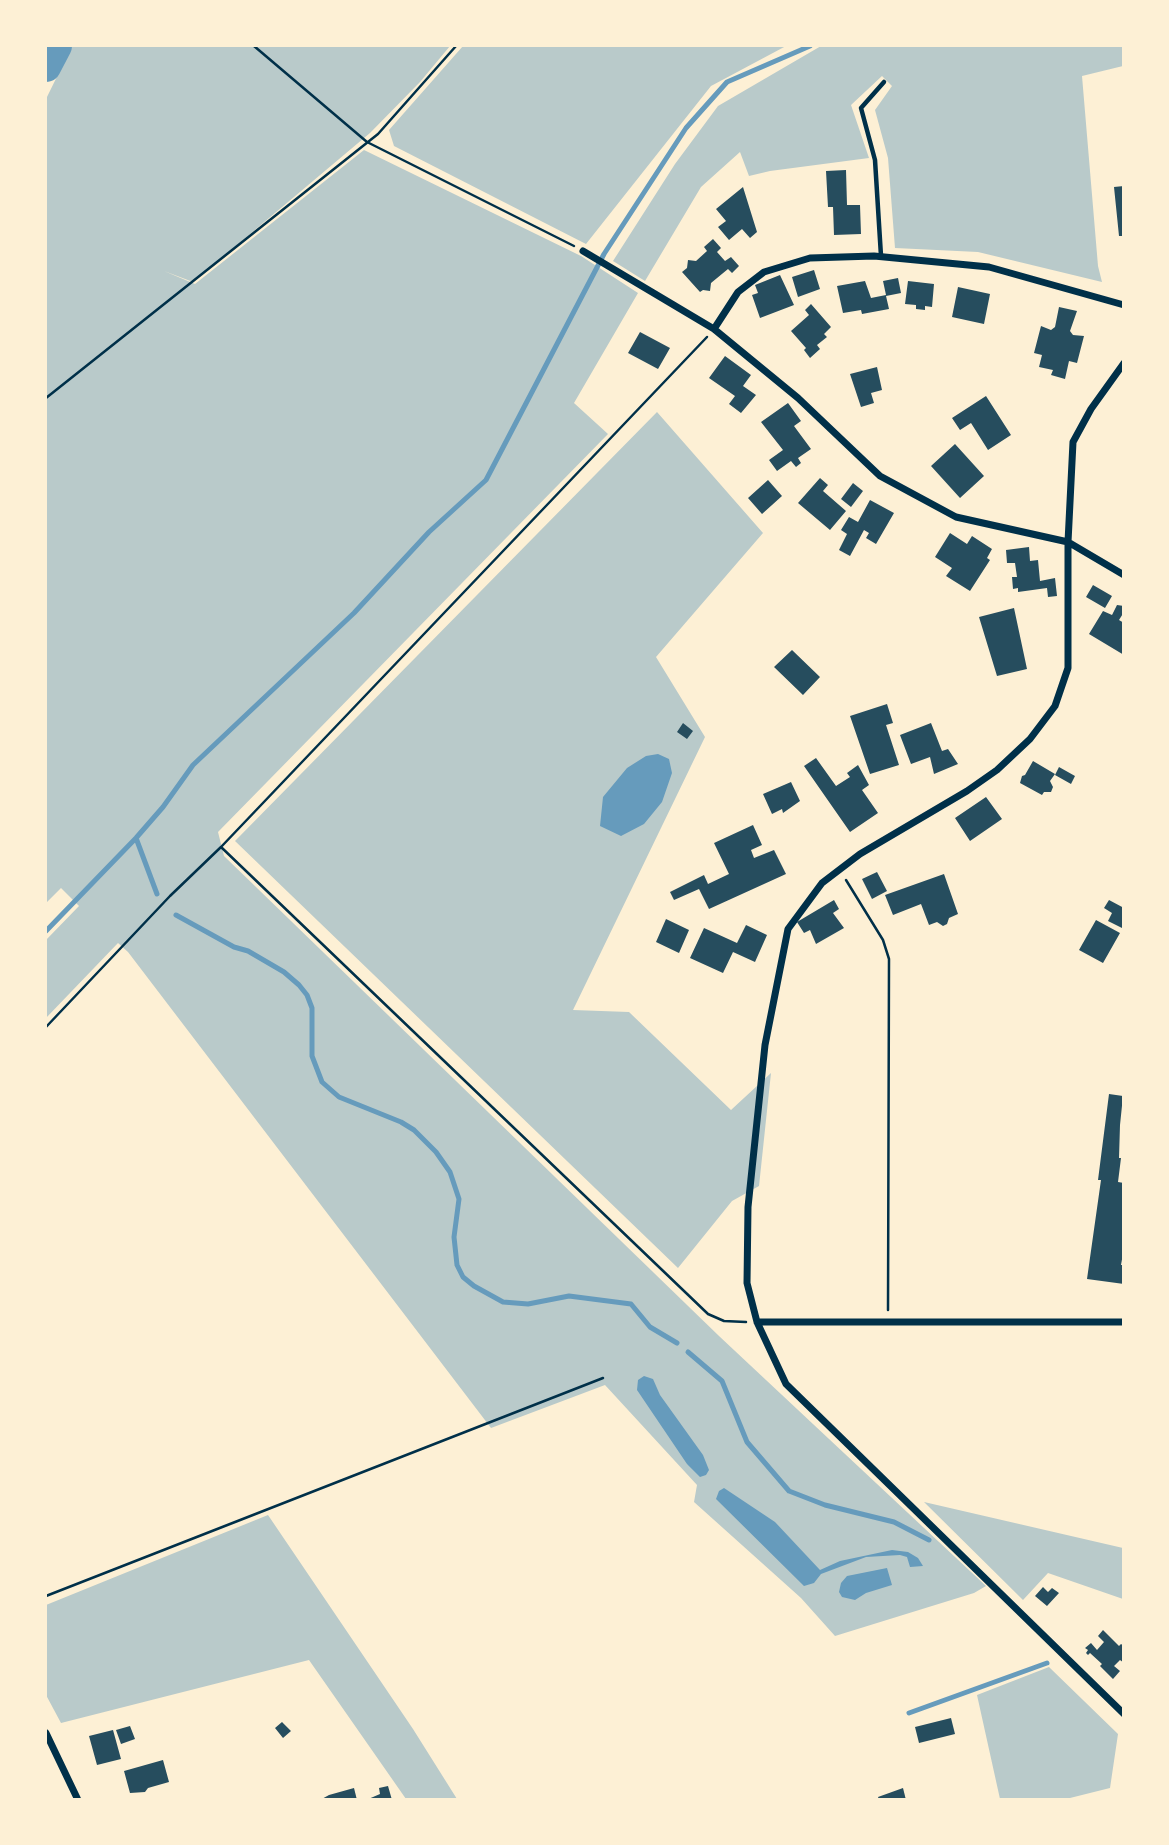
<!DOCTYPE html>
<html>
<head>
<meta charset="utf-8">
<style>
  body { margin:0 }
  #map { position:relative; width:1169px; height:1845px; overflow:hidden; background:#fdf0d5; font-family:"DejaVu Sans",sans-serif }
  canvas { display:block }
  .frame { position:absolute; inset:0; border:47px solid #fdf0d5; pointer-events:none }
</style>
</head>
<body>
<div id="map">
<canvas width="1169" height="1845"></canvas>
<div class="frame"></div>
</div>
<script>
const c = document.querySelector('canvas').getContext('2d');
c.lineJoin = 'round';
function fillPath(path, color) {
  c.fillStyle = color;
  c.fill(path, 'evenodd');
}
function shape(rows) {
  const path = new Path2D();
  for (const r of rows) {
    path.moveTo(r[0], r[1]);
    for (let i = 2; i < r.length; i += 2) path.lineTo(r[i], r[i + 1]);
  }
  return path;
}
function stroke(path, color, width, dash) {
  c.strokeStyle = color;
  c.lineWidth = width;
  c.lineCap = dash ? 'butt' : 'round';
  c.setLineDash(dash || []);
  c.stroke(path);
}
fillPath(shape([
  [72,46,450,46,420,82,370,133,193,282,164,271,195,284,364,150,581,256,638,293,574,403,608,434,218,832,224,856,719,1336,986,1586,974,1593,835,1636,801,1598,694,1502,697,1485,605,1385,491,1428,128,952,118,943,46,1018,46,940,79,906,61,888,46,903,46,99],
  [463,46,786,46,711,86,586,244,394,146,389,130],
  [821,46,1123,46,1123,66,1082,76,1098,266,1102,282,978,252,895,248,888,158,875,110,892,86,882,76,851,105,869,158,770,171,749,176,740,152,701,187,645,281,613,261,675,164,718,106],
  [657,412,763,533,656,657,705,737,573,1010,629,1012,731,1110,771,1073,759,1186,732,1201,678,1268,235,841],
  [924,1502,1123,1548,1123,1599,1048,1573,1023,1600],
  [268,1515,413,1729,457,1799,406,1799,309,1660,61,1723,46,1695,46,1605],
  [1049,1667,1118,1734,1110,1788,1066,1799,1000,1799,977,1695]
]), '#b9caca');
fillPath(shape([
  [658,754,669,759,672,773,662,802,644,824,621,836,600,826,603,797,627,768,646,756],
  [644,1376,653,1379,660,1395,703,1455,709,1470,706,1475,700,1477,687,1464,637,1390,638,1380],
  [724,1488,775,1522,820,1570,840,1561,892,1550,908,1552,918,1558,923,1566,910,1567,907,1557,900,1555,866,1557,821,1574,814,1583,804,1586,716,1499,719,1491],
  [887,1568,892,1585,866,1593,855,1600,842,1597,839,1592,841,1583,847,1576]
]), '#669bbc');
stroke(shape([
  [136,838,157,894],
  [176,915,234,947,248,951,284,972,299,985,307,995,312,1008,312,1056,322,1082,339,1097,401,1122,414,1130,436,1152,450,1172,459,1199,454,1237,457,1265,463,1277,474,1286,503,1302,528,1304,569,1296,631,1304,650,1327,677,1343],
  [46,931,136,838,163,807,193,765,354,613,429,532,486,480,604,254,686,128,727,82,810,46],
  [688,1352,722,1381,747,1442,789,1491,825,1505,894,1522,929,1540],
  [909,1713,1047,1663]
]), '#669bbc', 5);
stroke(shape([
  [46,67,57,46]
]), '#669bbc', 30);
fillPath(shape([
  [846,170,847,205,860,205,861,234,834,235,833,207,828,207,826,171],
  [1124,186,1124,236,1119,236,1114,187],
  [743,187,757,232,750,238,742,229,729,240,718,227,726,221,716,209],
  [713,239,721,248,717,252,725,261,731,257,739,266,732,273,728,269,711,283,710,291,703,290,700,292,682,272,687,268,688,260,696,261,707,251,704,247],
  [814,270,820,289,798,297,792,277],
  [780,275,794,305,760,318,752,295,758,293,755,285],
  [898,278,901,293,886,296,889,309,862,314,861,310,843,313,837,286,865,281,871,298,886,295,883,281],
  [908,281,934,284,932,307,925,306,925,310,916,309,916,305,905,304],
  [958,287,990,294,984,324,952,317],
  [811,304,831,327,824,334,827,337,817,345,820,349,810,358,804,350,806,348,791,331,809,315,805,310],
  [1059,307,1077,311,1070,331,1073,335,1084,336,1077,363,1069,361,1065,379,1051,375,1053,370,1039,367,1042,355,1034,353,1041,326,1051,330,1055,327],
  [640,332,670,348,658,369,628,353],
  [725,356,751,375,743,386,756,395,741,413,729,404,735,396,709,378],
  [877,367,882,390,871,393,874,403,861,407,850,374],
  [986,396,1011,435,988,450,971,423,960,430,952,418],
  [788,403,801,421,794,426,811,449,798,458,801,463,796,467,791,461,777,471,769,460,783,450,761,422],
  [955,444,984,476,960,498,931,466],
  [820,478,828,485,823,491,846,511,830,530,798,503],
  [768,480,782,496,762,514,748,498],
  [853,483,863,491,851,507,841,499],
  [870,500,894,513,876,544,866,538,869,533,864,530,850,556,839,550,847,534,841,530,849,517,858,522],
  [950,533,967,544,972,536,992,549,987,558,990,560,970,591,946,576,952,568,935,557],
  [1029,547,1030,561,1038,560,1040,581,1055,578,1057,596,1048,597,1047,588,1018,592,1018,588,1013,589,1012,577,1017,577,1015,563,1007,563,1006,550],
  [1093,585,1112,596,1105,608,1086,597],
  [1117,605,1124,606,1124,612,1119,620,1124,623,1124,655,1089,634,1103,611,1112,615],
  [1014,608,1027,669,997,676,979,617],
  [792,650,820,677,803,695,774,667],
  [887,704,893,723,886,725,899,765,870,774,850,716],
  [683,723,693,731,687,739,677,732],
  [931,723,942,751,948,749,958,764,934,774,930,757,911,764,900,735],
  [816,758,836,786,850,777,847,773,858,765,869,785,862,790,878,813,850,832,804,766],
  [1033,761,1055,774,1050,781,1053,787,1051,792,1044,792,1042,795,1020,783,1022,776,1025,775],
  [1059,767,1075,776,1071,784,1055,775],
  [791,782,800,801,783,813,782,809,772,814,763,794],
  [986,797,1002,819,970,841,955,818],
  [753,825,762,845,751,850,754,858,774,850,786,874,709,909,699,889,674,900,670,892,704,875,708,884,729,874,714,843],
  [877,872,887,891,872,899,862,879],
  [944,874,958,914,949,918,947,924,943,926,937,922,929,925,921,904,893,915,885,895],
  [834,900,839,909,833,913,844,928,816,944,810,930,804,933,797,922],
  [1109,900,1124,908,1122,928,1108,921,1112,913,1104,908],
  [666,919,689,930,679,953,656,942],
  [1096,920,1120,933,1103,963,1079,950],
  [746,925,767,935,755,962,733,952,723,973,690,958,704,928,737,943],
  [1109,1094,1123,1096,1120,1125,1119,1158,1121,1158,1118,1182,1124,1183,1124,1248,1121,1265,1124,1265,1124,1284,1087,1279,1101,1180,1098,1180],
  [1043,1587,1048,1592,1052,1588,1059,1593,1047,1606,1035,1596],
  [1103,1630,1119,1646,1121,1644,1124,1646,1124,1663,1120,1660,1114,1666,1120,1671,1113,1679,1100,1666,1102,1664,1090,1653,1088,1655,1086,1653,1088,1650,1085,1648,1091,1643,1097,1650,1104,1642,1098,1636],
  [951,1718,955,1734,919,1743,915,1727],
  [282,1722,291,1731,283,1738,275,1728],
  [130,1726,135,1739,121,1744,116,1730],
  [113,1730,121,1759,97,1765,89,1736],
  [163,1760,169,1782,148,1788,145,1792,130,1793,124,1771],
  [388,1786,392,1800,366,1800,380,1794,379,1788],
  [354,1788,357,1800,320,1800,329,1795],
  [903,1788,906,1800,879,1800,878,1797]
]), '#264d5e');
stroke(shape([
  [254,46,367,142,574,246],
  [46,398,378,134,456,46],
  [221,847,708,1314,724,1321,746,1322],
  [846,880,883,940,889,959,888,1310],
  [46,1027,170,896,221,847,707,337],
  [46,1596,603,1378]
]), '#003049', 2.5);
stroke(shape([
  [881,256,875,160,861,108,884,82]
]), '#003049', 4.5);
stroke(shape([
  [583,251,714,329,798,398,880,476,956,517,1068,542,1124,575],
  [714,329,738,292,764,272,810,258,874,256,989,267,1124,305],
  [1124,363,1091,409,1073,442,1068,542,1068,668,1055,706,1030,739,997,770,967,791,860,854,822,883,788,929,765,1045,748,1207,747,1283,757,1322,786,1384,1124,1714],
  [757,1322,1124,1322],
  [46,1733,78,1800]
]), '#003049', 7);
</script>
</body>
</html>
